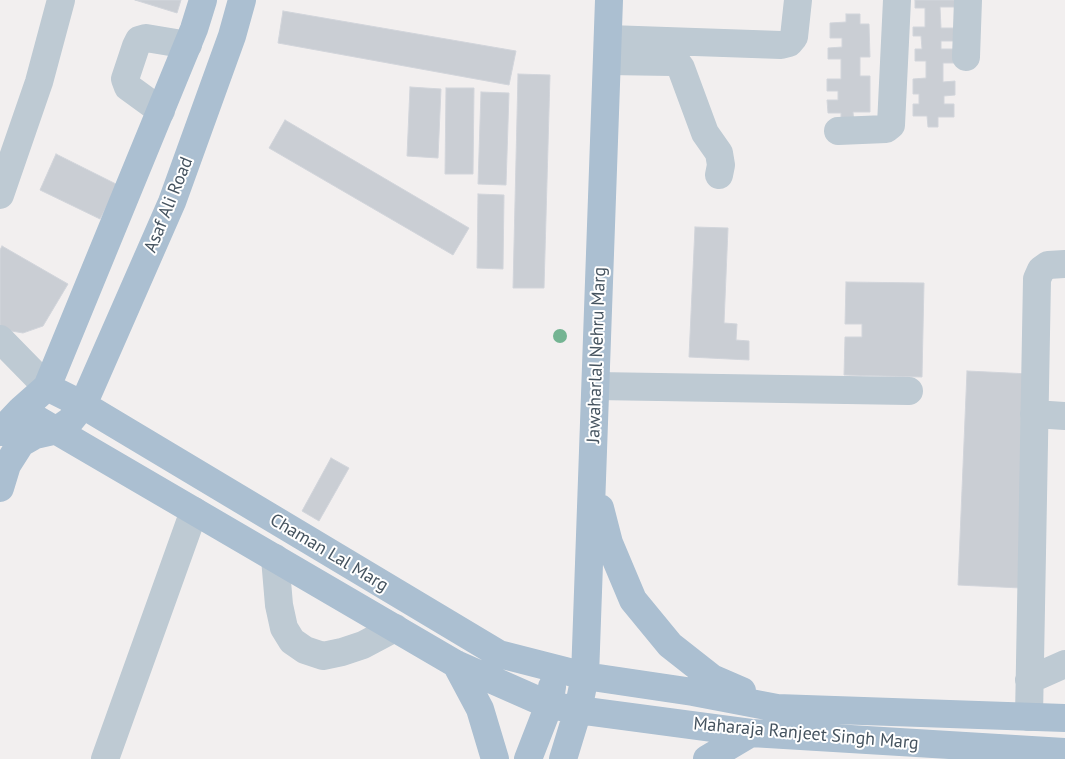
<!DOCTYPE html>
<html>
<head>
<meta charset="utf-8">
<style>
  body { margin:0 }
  canvas { display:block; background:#f2efef }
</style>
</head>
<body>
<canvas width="1065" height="759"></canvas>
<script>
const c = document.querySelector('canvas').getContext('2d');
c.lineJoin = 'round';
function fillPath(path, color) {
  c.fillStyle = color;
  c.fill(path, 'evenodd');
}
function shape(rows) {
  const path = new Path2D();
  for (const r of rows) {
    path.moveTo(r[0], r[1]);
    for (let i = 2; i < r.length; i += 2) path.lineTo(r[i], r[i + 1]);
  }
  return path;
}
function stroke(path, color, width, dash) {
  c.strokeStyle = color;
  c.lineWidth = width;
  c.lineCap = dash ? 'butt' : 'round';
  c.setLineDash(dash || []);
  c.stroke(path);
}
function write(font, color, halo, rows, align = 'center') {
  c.font = font + ' "PT Sans",sans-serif';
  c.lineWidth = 4;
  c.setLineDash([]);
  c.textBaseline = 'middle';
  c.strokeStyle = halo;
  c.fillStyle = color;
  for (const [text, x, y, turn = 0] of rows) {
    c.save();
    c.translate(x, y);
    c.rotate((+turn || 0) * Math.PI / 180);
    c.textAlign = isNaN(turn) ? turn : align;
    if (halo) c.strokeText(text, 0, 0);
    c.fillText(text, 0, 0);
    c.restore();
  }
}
const building = shape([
  [135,0,181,0,177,13,135,0],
  [915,0,955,0,955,7,940,7,941,28,955,28,956,41,941,41,941,49,957,49,957,63,943,63,943,82,955,81,955,95,944,96,944,104,954,104,954,117,938,117,938,127,928,127,927,116,913,116,913,104,919,104,919,94,913,94,913,79,926,78,926,61,915,61,915,49,922,49,921,36,913,36,913,27,925,27,925,8,915,8,915,0],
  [283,11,516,51,509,85,278,43,283,11],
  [846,14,860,14,860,24,869,24,870,57,860,57,860,76,870,76,870,112,853,112,854,123,841,123,841,113,828,113,827,100,838,100,838,91,827,91,827,79,841,79,841,59,828,59,828,48,842,47,842,38,830,38,830,23,846,22,846,14],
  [518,74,550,75,544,288,513,288,518,74],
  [410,87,441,89,438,158,407,156,410,87],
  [446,88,474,88,473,174,445,174,446,88],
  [481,92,509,93,506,185,478,184,481,92],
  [285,120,469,228,453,255,269,148,285,120],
  [56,154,118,185,100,219,40,190,56,154],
  [478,194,504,195,503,269,477,268,478,194],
  [695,227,728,228,724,323,737,324,736,340,749,341,749,360,689,357,695,227],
  [2,246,68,284,43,326,23,333,0,329,0,250,2,246],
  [846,282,924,283,922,377,844,375,845,337,862,337,862,324,845,324,846,282],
  [967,371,1030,374,1021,588,958,585,967,371],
  [331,458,349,468,319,521,302,511,331,458]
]);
fillPath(building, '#caced4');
stroke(building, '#d2d5db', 1);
stroke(shape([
  [609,39,781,45,789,43,794,37,798,0],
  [966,57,968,0],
  [608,61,672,62,678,64,681,68,705,133,719,153,721,165,719,175],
  [161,111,128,87,125,79,136,46,139,40,146,38,188,45],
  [838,131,886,129,891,125,897,0],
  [0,195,39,82,61,0],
  [0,339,47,387],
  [596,386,909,391],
  [1034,414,1065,416],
  [275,558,279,605,284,628,292,641,305,650,323,656,342,652,363,645,395,628],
  [1029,680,1065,664],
  [1029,717,1037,279,1041,270,1048,265,1065,264],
  [105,759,194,511]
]), '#becad3', 28);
stroke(shape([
  [47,387,83,405,499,654,585,676,693,692,777,708,1065,718],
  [21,410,456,664,549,705,578,710,751,733,1065,752],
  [0,432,21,410,47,387,194,29,203,0],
  [0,488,7,465,21,443,35,435,57,430,70,421,83,405,172,202,232,36,242,0],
  [600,508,609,543,633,600,670,645,712,678,742,691],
  [456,664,480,709,495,759],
  [528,759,549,705,552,687],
  [563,759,578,710,585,676,609,0],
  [707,759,751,733]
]), '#abbfd1', 28);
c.fillStyle = '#74b492';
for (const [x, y] of [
  [560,336]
]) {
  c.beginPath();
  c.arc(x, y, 7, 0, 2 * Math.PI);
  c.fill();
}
write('18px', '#45535f', '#fff', [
  ["Asaf Ali Road",169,205,-68],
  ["Jawaharlal Nehru Marg",597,355,-88],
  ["Chaman Lal Marg",329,553,31],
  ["Maharaja Ranjeet Singh Marg",806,734,5]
]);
</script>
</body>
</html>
